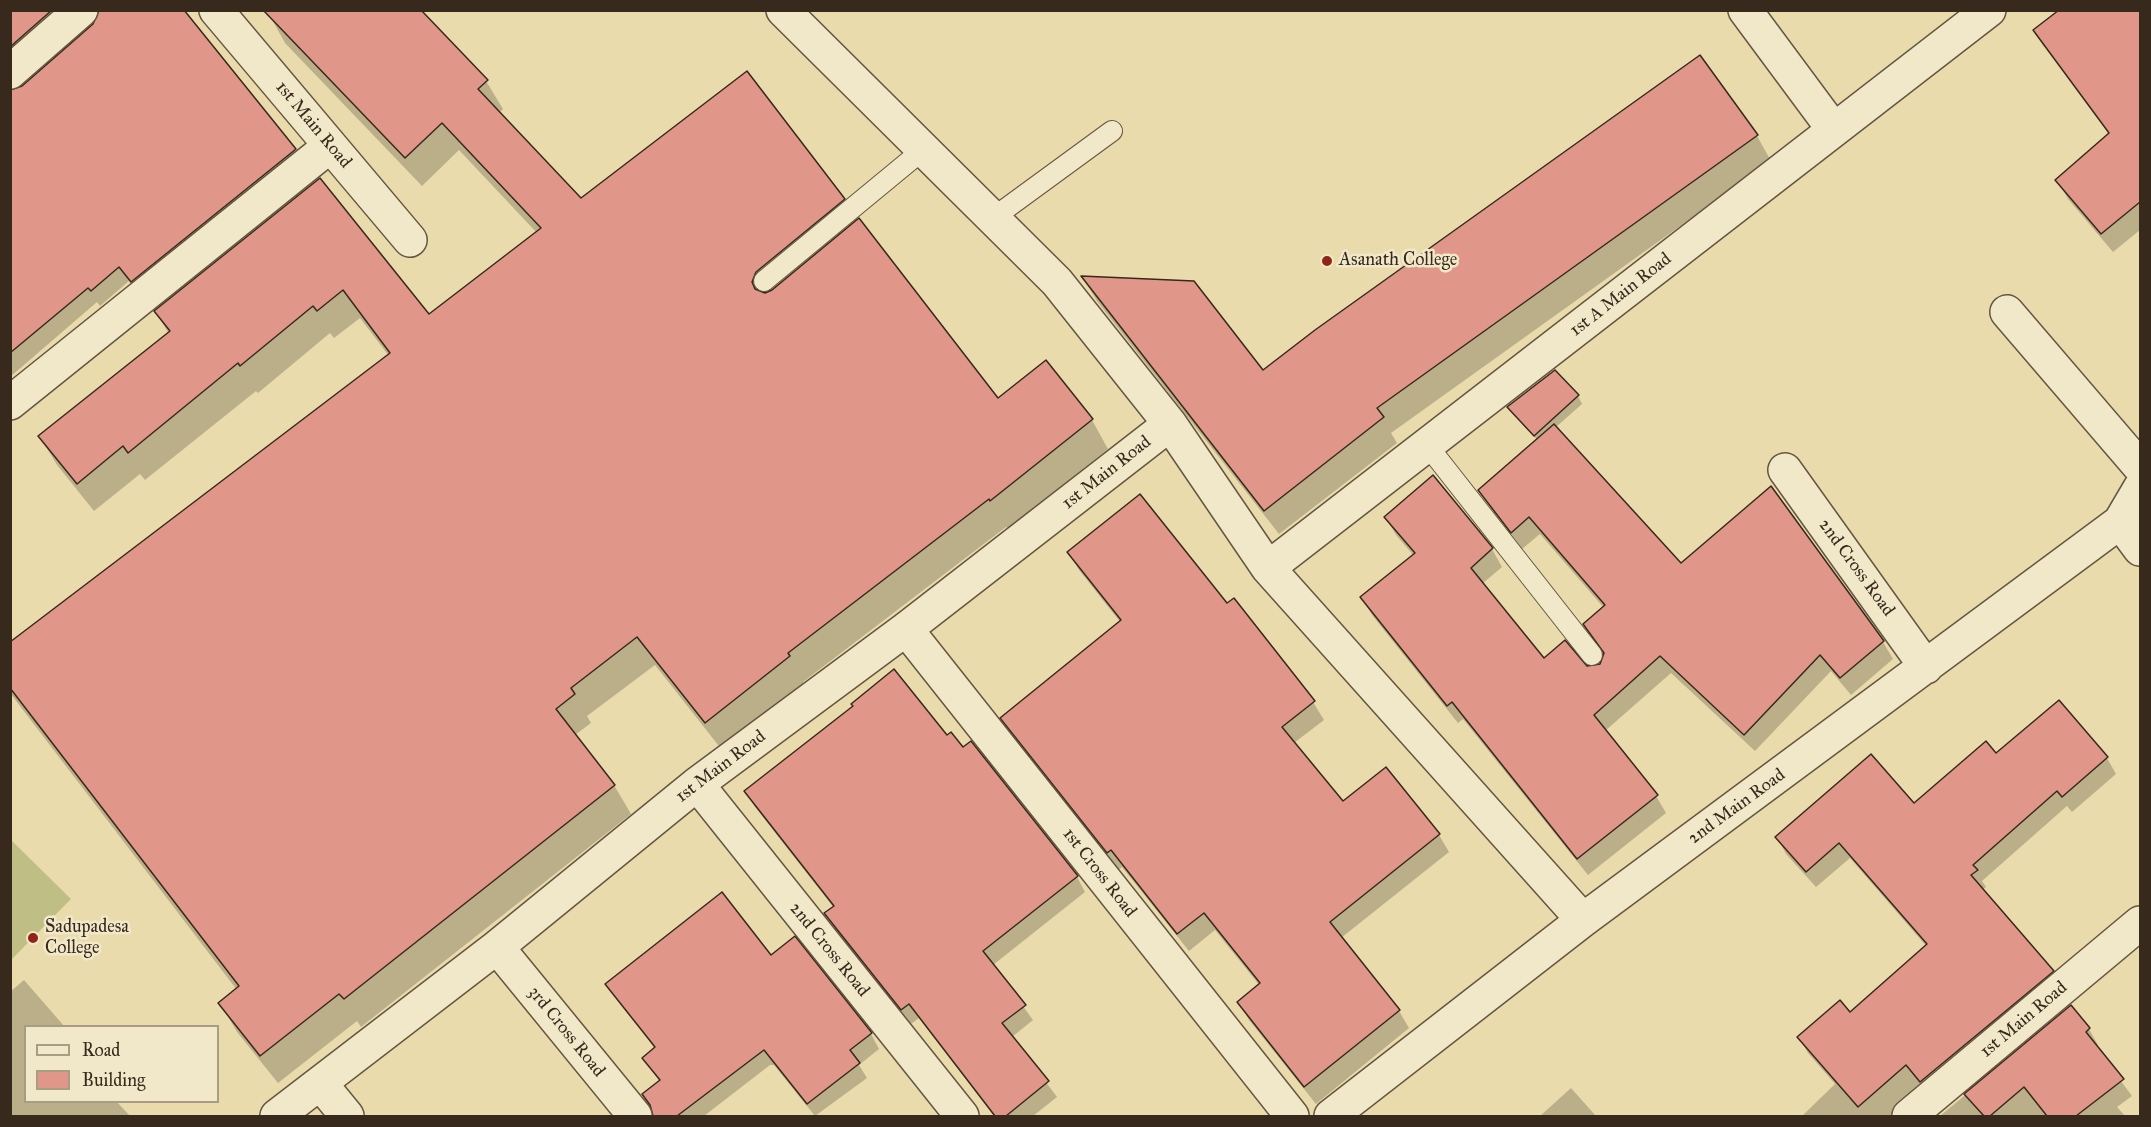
<!DOCTYPE html>
<html>
<head>
<meta charset="utf-8">
<style>
  body { margin:0 }
  #map { position:relative; width:2151px; height:1127px; overflow:hidden; background:#eadbad; font-family:"IM FELL Great Primer",serif }
  canvas { display:block }
  .frame { position:absolute; inset:0; border:12px solid #37291b; pointer-events:none }
  .legend { position:absolute; left:24px; top:1025px; width:195px; height:78px; box-sizing:border-box; background:#f1e8ca; border:2px solid #a79c84; margin:0; padding:8px 10px; list-style:none; font-size:18px; color:#37291b }
  .legend li { display:flex; align-items:center; gap:12px; height:30px }
  .legend b { width:30px; border:2px solid #a79c84 }
</style>
</head>
<body>
<div id="map">
<canvas width="2151" height="1127"></canvas>
<div class="frame"></div>
<ul class="legend">
<li><b style="height:8px;background:#f1e8ca"></b>Road</li>
<li><b style="height:16px;background:#e1968a"></b>Building</li>
</ul>
</div>
<script>
const c = document.querySelector('canvas').getContext('2d');
c.lineJoin = 'round';
function fillPath(path, color) {
  c.fillStyle = color;
  c.fill(path, 'evenodd');
}
function shape(rows) {
  const path = new Path2D();
  for (const r of rows) {
    path.moveTo(r[0], r[1]);
    for (let i = 2; i < r.length; i += 2) path.lineTo(r[i], r[i + 1]);
  }
  return path;
}
function stroke(path, color, width, dash) {
  c.strokeStyle = color;
  c.lineWidth = width;
  c.lineCap = dash ? 'butt' : 'round';
  c.setLineDash(dash || []);
  c.stroke(path);
}
function write(font, color, halo, rows, align = 'center') {
  c.font = font + ' "IM FELL Great Primer",serif';
  c.lineWidth = 5;
  c.setLineDash([]);
  c.textBaseline = 'middle';
  c.strokeStyle = halo;
  c.fillStyle = color;
  for (const [text, x, y, turn = 0] of rows) {
    c.save();
    c.translate(x, y);
    c.rotate((+turn || 0) * Math.PI / 180);
    c.textAlign = isNaN(turn) ? turn : align;
    if (halo) c.strokeText(text, 0, 0);
    c.fillText(text, 0, 0);
    c.restore();
  }
}
fillPath(shape([
  [10,839,71,899,11,960,10,960]
]), '#bebe85');
fillPath(shape([
  [10,10,79,10,10,70],
  [183,10,295,150,304,165,141,296,129,281,100,306,97,302,10,377,10,92],
  [2061,10,2140,10,2140,230,2113,252,2068,199,2057,180,2114,138,2047,47,2044,47,2035,30],
  [269,14,486,81,503,109,499,113,581,200,844,200,857,222,998,400,1046,362,1092,420,1108,449,1008,528,1006,527,803,682,805,685,722,750,655,665,587,716,591,723,575,735,614,785,631,814,361,1027,357,1021,278,1083,237,1032,220,1003,237,990,10,693,10,644,389,356,360,318,334,338,330,333,258,393,256,391,145,480,140,474,94,511,57,465,40,437,169,334,156,312,319,180,429,316,537,233,459,150,422,186,285,43],
  [1700,57,1757,136,1771,161,1391,433,1397,443,1279,534,1097,301,1083,278,1263,372],
  [1578,396,1582,404,1556,427,1681,565,1883,642,1893,659,1851,695,1831,671,1755,751,1671,673,1605,731,1656,796,1666,813,1588,875,1463,719,1458,723,1372,615,1362,597,1414,556,1396,535,1386,518,1433,477,1492,549,1502,567,1482,584,1543,660,1586,667,1601,665,1605,655,1585,624,1604,608,1540,534,1522,549,1480,491,1538,441,1509,407],
  [1069,553,1226,605,1313,702,1324,720,1294,743,1343,804,1439,835,1449,852,1341,938,1399,1011,1409,1028,1316,1104,1249,1020,1239,1003,1260,986,1215,930,1189,951,1122,867,1118,870,1012,736,1002,718,1121,623,1079,570],
  [2059,702,2107,758,2116,774,2072,812,2067,806,1982,881,1986,887,1982,890,2053,971,2062,987,1907,1116,1802,1116,1835,1084,1808,1053,1799,1037,1850,1014,1927,947,1850,858,1816,887,1786,854,1777,837,1913,804,1986,743,1996,755],
  [947,737,1077,877,1085,892,993,965,1033,1020,1012,1037,1057,1097,1033,1116,994,1116,919,1018,911,1024,835,929,826,914,834,908,755,807,746,792],
  [771,957,871,1034,879,1049,859,1065,867,1078,815,1116,774,1065,770,1065,704,1116,655,1116,643,1095,660,1082,644,1058,655,1049,607,984],
  [24,980,64,1026,26,1026,26,1102,117,1102,130,1116,10,1116,10,992],
  [2071,1007,2089,1029,2098,1045,2096,1047,2132,1096,2117,1107,2125,1116,1940,1116],
  [1571,1088,1596,1116,1540,1116]
]), '#0003');
const building = shape([
  [10,10,52,10,10,47,10,10],
  [99,10,184,10,296,149,131,282,119,267,91,291,88,288,10,353,10,90,22,86,93,24,99,10],
  [263,10,421,10,488,80,478,89,581,198,747,71,845,199,756,272,752,282,755,289,765,293,772,290,859,218,998,398,1046,360,1093,419,990,501,989,499,788,653,790,656,705,723,637,637,571,688,575,694,556,709,615,785,344,999,339,994,260,1056,218,1003,239,986,10,688,10,642,390,353,343,290,317,311,313,306,240,366,238,363,128,453,123,446,77,484,38,436,170,331,154,311,320,178,429,314,541,228,442,123,405,158,263,10],
  [2059,10,2140,10,2140,202,2101,234,2055,180,2109,133,2033,30,2059,10],
  [1700,55,1758,135,1377,408,1384,417,1264,511,1081,276,1194,281,1263,370,1315,330,1700,55],
  [1555,370,1579,395,1534,436,1507,407,1555,370],
  [1554,424,1681,563,1771,486,1884,641,1840,678,1820,655,1744,735,1660,656,1594,715,1658,795,1577,859,1452,702,1447,706,1360,597,1415,553,1384,517,1433,475,1493,548,1471,568,1544,658,1565,640,1587,666,1600,664,1604,653,1583,624,1605,605,1529,517,1511,533,1478,490,1554,424],
  [1140,494,1227,603,1234,598,1315,701,1282,727,1343,801,1386,767,1440,834,1330,922,1400,1010,1304,1087,1237,1002,1260,983,1204,913,1177,934,1111,850,1107,853,1000,718,1121,620,1067,552,1140,494],
  [894,669,947,735,951,732,963,747,971,741,1078,876,983,951,1026,1005,1002,1023,1049,1081,1006,1116,995,1116,909,1004,901,1010,824,913,834,906,744,791,853,706,851,704,894,669],
  [2059,700,2108,757,2062,797,2057,791,1973,865,1978,870,1971,875,2054,971,1920,1082,1906,1065,1858,1107,1797,1037,1840,1000,1850,1012,1927,944,1839,843,1806,872,1775,837,1871,754,1914,803,1986,741,1996,753,2059,700],
  [722,892,771,955,795,936,872,1033,850,1050,860,1063,807,1104,764,1050,677,1116,653,1116,650,1105,642,1094,660,1080,642,1058,655,1047,605,984,722,892],
  [2071,1005,2090,1028,2086,1032,2124,1079,2076,1116,2047,1116,2024,1087,1990,1116,1984,1116,1964,1094,2071,1005]
]);
fillPath(building, '#e1968a');
stroke(building, '#37291b', 1.5);
const lane = shape([
  [993,218,1112,131],
  [764,281,924,149],
  [1427,445,1592,655]
]);
const street = shape([
  [216,10,410,240],
  [783,10,1057,282,1170,424,1268,568,1583,920],
  [1745,10,1834,130],
  [10,72,81,10],
  [2007,312,2140,467],
  [10,403,330,146],
  [1785,470,1926,667],
  [2120,522,2140,488],
  [1268,568,1989,10],
  [906,629,1292,1116],
  [697,784,962,1116],
  [497,947,635,1116],
  [320,1083,347,1116],
  [277,1116,497,947,697,784,906,629,1170,424],
  [1331,1116,1583,920,2120,522,2140,549],
  [1909,1116,2140,923]
]);
stroke(lane, '#645640', 22);
stroke(street, '#645640', 36);
stroke(lane, '#f1e8ca', 20);
stroke(street, '#f1e8ca', 33);
for (const [x, y, r, color] of [
  [1327,261,6,"#8f2418"],
  [33,938,6,"#8f2418"]
]) {
  const dot = new Path2D();
  dot.arc(x, y, r, 0, 2 * Math.PI);
  c.fillStyle = color;
  c.fill(dot);
  stroke(dot, '#f1e8ca', 2);
}
write('18px', '#37291b', '#f1e8ca', [
  ["1st Main Road",313,125,50],
  ["1st A Main Road",1621,295,-38],
  ["1st Main Road",1107,473,-38],
  ["2nd Cross Road",1856,568,54],
  ["1st Main Road",721,767,-37],
  ["2nd Main Road",1737,807,-36],
  ["1st Cross Road",1099,873,52],
  ["2nd Cross Road",829,950,51],
  ["1st Main Road",2024,1020,-40],
  ["3rd Cross Road",566,1032,51]
]);
write('18px', '#37291b', '#f1e8ca', [
  ["Asanath College",1339,261],
  ["Sadupadesa",45,928],
  ["College",45,949]
], 'left');
</script>
</body>
</html>
